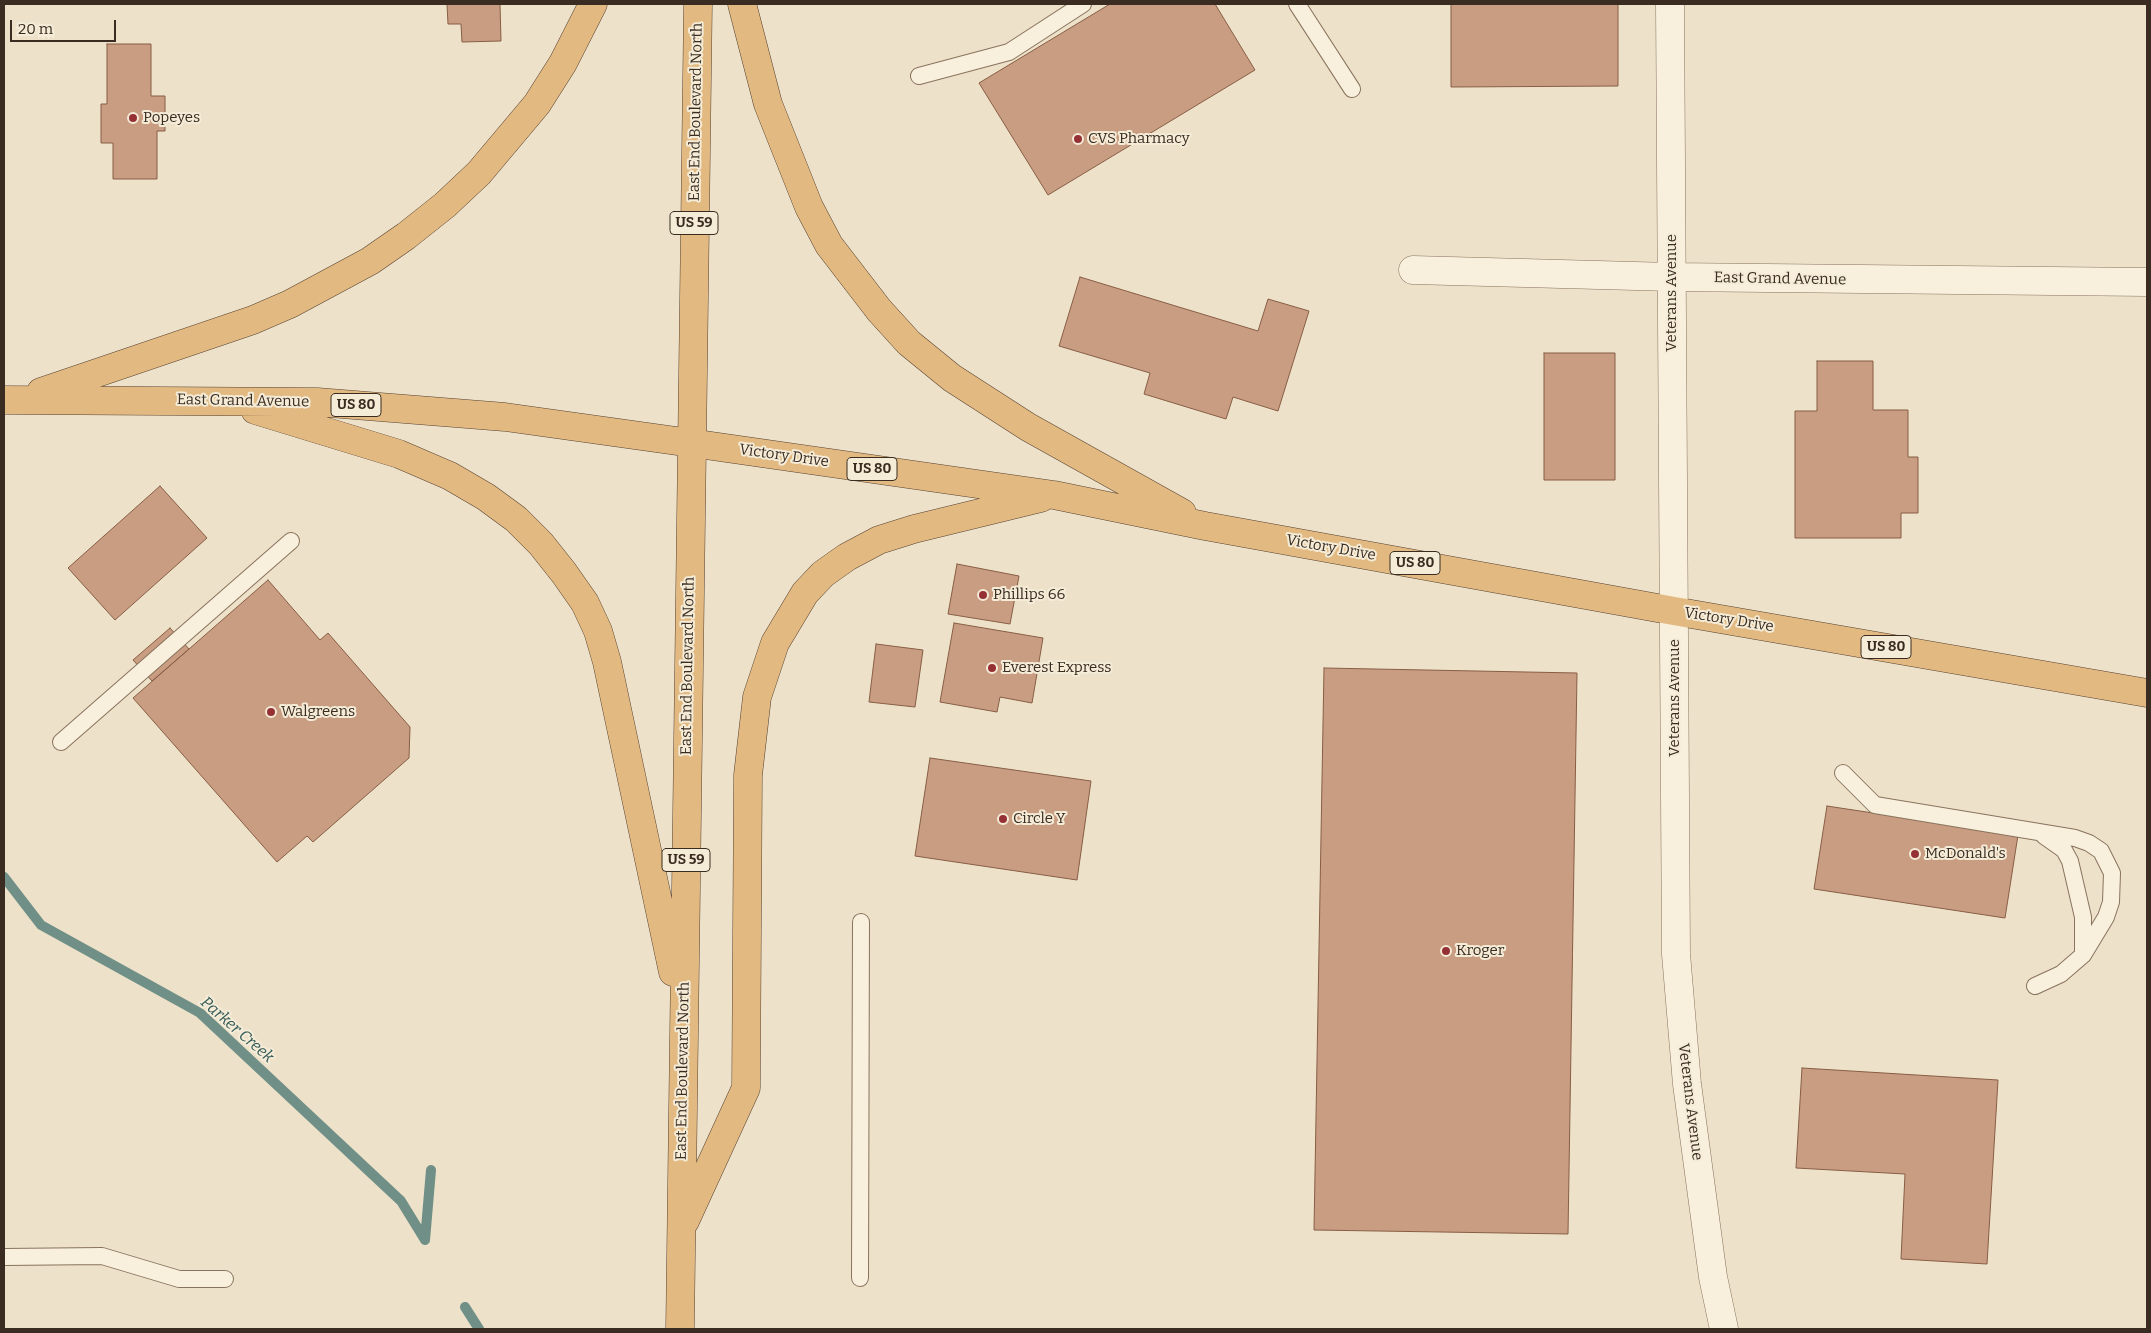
<!DOCTYPE html>
<html>
<head>
<meta charset="utf-8">
<style>
  body { margin:0 }
  #map { position:relative; width:2151px; height:1333px; overflow:hidden; background:#ede1c9; font-family:Bitter,serif }
  canvas { display:block }
  .frame { position:absolute; inset:0; border:5px solid #3a2c21; pointer-events:none }
  .scale { position:absolute; left:10px; top:20px; width:106px; height:22px; box-sizing:border-box; border:2px solid #3a2c21; border-top:0; padding-left:6px; font-size:15px; line-height:18px; white-space:nowrap; color:#3a2c21; -webkit-text-stroke:4px #f5ecd8; paint-order:stroke }
</style>
</head>
<body>
<div id="map">
<canvas width="2151" height="1333"></canvas>
<div class="frame"></div>
<div class="scale">20 m</div>
</div>
<script>
const c = document.querySelector('canvas').getContext('2d');
c.lineJoin = 'round';
function shape(rows) {
  const path = new Path2D();
  for (const r of rows) {
    path.moveTo(r[0], r[1]);
    for (let i = 2; i < r.length; i += 2) path.lineTo(r[i], r[i + 1]);
  }
  return path;
}
function stroke(path, color, width, dash) {
  c.strokeStyle = color;
  c.lineWidth = width;
  c.lineCap = dash ? 'butt' : 'round';
  c.setLineDash(dash || []);
  c.stroke(path);
}
function fillPath(path, color) {
  c.fillStyle = color;
  c.fill(path, 'evenodd');
}
function write(font, color, halo, rows, align = 'center') {
  c.font = font + ' Bitter,serif';
  c.lineWidth = 4;
  c.setLineDash([]);
  c.textBaseline = 'middle';
  c.strokeStyle = halo;
  c.fillStyle = color;
  for (const [text, x, y, turn = 0] of rows) {
    c.save();
    c.translate(x, y);
    c.rotate((+turn || 0) * Math.PI / 180);
    c.textAlign = isNaN(turn) ? turn : align;
    if (halo) c.strokeText(text, 0, 0);
    c.fillText(text, 0, 0);
    c.restore();
  }
}
stroke(shape([
  [4,877,41,925,200,1013,401,1201,425,1240],
  [425,1240,431,1170],
  [465,1307,479,1329]
]), '#709087', 10);
const building = shape([
  [447,4,500,4,501,41,462,42,461,24,448,24,447,4],
  [1110,4,1215,4,1255,70,1048,195,979,83,1110,4],
  [1451,4,1618,4,1618,86,1451,87,1451,4],
  [107,44,151,44,151,96,165,96,165,131,157,131,157,179,113,179,113,143,101,143,101,104,107,104,107,44],
  [1080,277,1258,331,1268,299,1309,311,1278,411,1233,397,1226,419,1144,394,1150,373,1059,346,1080,277],
  [1544,353,1615,353,1615,480,1544,480,1544,353],
  [1817,361,1873,361,1873,410,1908,410,1908,457,1918,457,1918,513,1901,513,1901,538,1795,538,1795,411,1817,411,1817,361],
  [160,486,207,538,115,620,68,568,160,486],
  [957,564,1019,576,1010,624,948,614,957,564],
  [268,580,320,640,328,633,410,727,409,758,313,842,307,836,277,862,133,698,268,580],
  [954,623,1043,638,1032,703,1000,697,997,712,940,702,954,623],
  [170,628,189,649,152,681,133,660,170,628],
  [876,644,923,650,915,707,869,702,876,644],
  [1324,668,1577,673,1568,1234,1314,1230,1324,668],
  [930,758,1091,781,1077,880,915,856,930,758],
  [1827,806,2018,835,2005,918,1814,889,1827,806],
  [1802,1068,1998,1080,1987,1264,1901,1259,1905,1174,1796,1168,1802,1068]
]);
fillPath(building, '#c99d81');
stroke(building, '#875d45', 1);
const service = shape([
  [1297,4,1352,89],
  [919,76,1009,52,1083,4],
  [61,742,291,541],
  [1843,773,1875,805,2075,838,2089,843,2101,851,2112,873,2111,902,2106,917,2083,955,2061,974,2035,986],
  [2044,836,2064,850,2070,861,2083,917,2083,955],
  [4,1257,102,1256,179,1279,225,1279],
  [860,1278,861,922]
]);
const minor = shape([
  [1670,4,1676,954,1687,1084,1713,1277,1724,1329],
  [1413,270,1672,277,2147,282]
]);
const trunk = shape([
  [742,4,768,104,809,207,829,245,879,310,909,343,952,378,1028,427,1182,513],
  [41,392,253,320,290,304,370,261,406,236,445,205,479,173,537,104,563,63,593,4],
  [4,400,317,402,505,417,691,443,1054,495,1205,526,1674,611,2147,693],
  [255,410,399,454,450,476,486,497,516,519,541,544,564,573,585,603,598,631,607,662,673,972],
  [685,1221,746,1088,748,775,757,697,775,643,805,593,823,574,847,557,879,540,914,529,1041,498],
  [680,1329,698,4]
]);
stroke(service, '#89735e', 18);
stroke(minor, '#89735e', 29);
stroke(trunk, '#574232', 29);
stroke(service, '#f8efdc', 16);
stroke(minor, '#f8efdc', 28);
stroke(trunk, '#e2b981', 28);
for (const [x, y, r, color] of [
  [133,118,5,"#953135"],
  [1078,139,5,"#953135"],
  [983,595,5,"#953135"],
  [992,668,5,"#953135"],
  [271,712,5,"#953135"],
  [1003,819,5,"#953135"],
  [1915,854,5,"#953135"],
  [1446,951,5,"#953135"]
]) {
  const dot = new Path2D();
  dot.arc(x, y, r, 0, 2 * Math.PI);
  c.fillStyle = color;
  c.fill(dot);
  stroke(dot, '#f5ecd8', 2);
}
for (const [x, y, w] of [
  [694,223,48],
  [356,405,50],
  [872,469,50],
  [1415,563,50],
  [1886,647,50],
  [686,860,48]
]) {
  const box = new Path2D();
  box.roundRect(x - w / 2, y - 11.5, w, 23, 4);
  c.fillStyle = '#f5ecd8';
  c.fill(box);
  stroke(box, '#3a2c21', 1);
}
write('bold 14px', '#3a2c21', null, [
  ["US 59",694,223],
  ["US 80",356,405],
  ["US 80",872,469],
  ["US 80",1415,563],
  ["US 80",1886,647],
  ["US 59",686,860]
]);
write('15px', '#3a2c21', '#f5ecd8', [
  ["East End Boulevard North",696,112,-89],
  ["East Grand Avenue",1780,279,1],
  ["Veterans Avenue",1672,293,-90],
  ["East Grand Avenue",243,401,1],
  ["Victory Drive",784,456,8],
  ["Victory Drive",1331,548,10],
  ["Victory Drive",1729,620,9],
  ["East End Boulevard North",688,666,-89],
  ["Veterans Avenue",1675,698,-90],
  ["East End Boulevard North",683,1071,-89],
  ["Veterans Avenue",1690,1102,83]
]);
write('15px', '#3a2c21', '#f5ecd8', [
  ["Popeyes",143,118],
  ["CVS Pharmacy",1088,139],
  ["Phillips 66",993,595],
  ["Everest Express",1002,668],
  ["Walgreens",281,712],
  ["Circle Y",1013,819],
  ["McDonald's",1925,854],
  ["Kroger",1456,951]
], 'left');
write('italic 16px', '#315955', '#f5ecd8', [
  ["Parker Creek",237,1030,41]
]);
</script>
</body>
</html>
